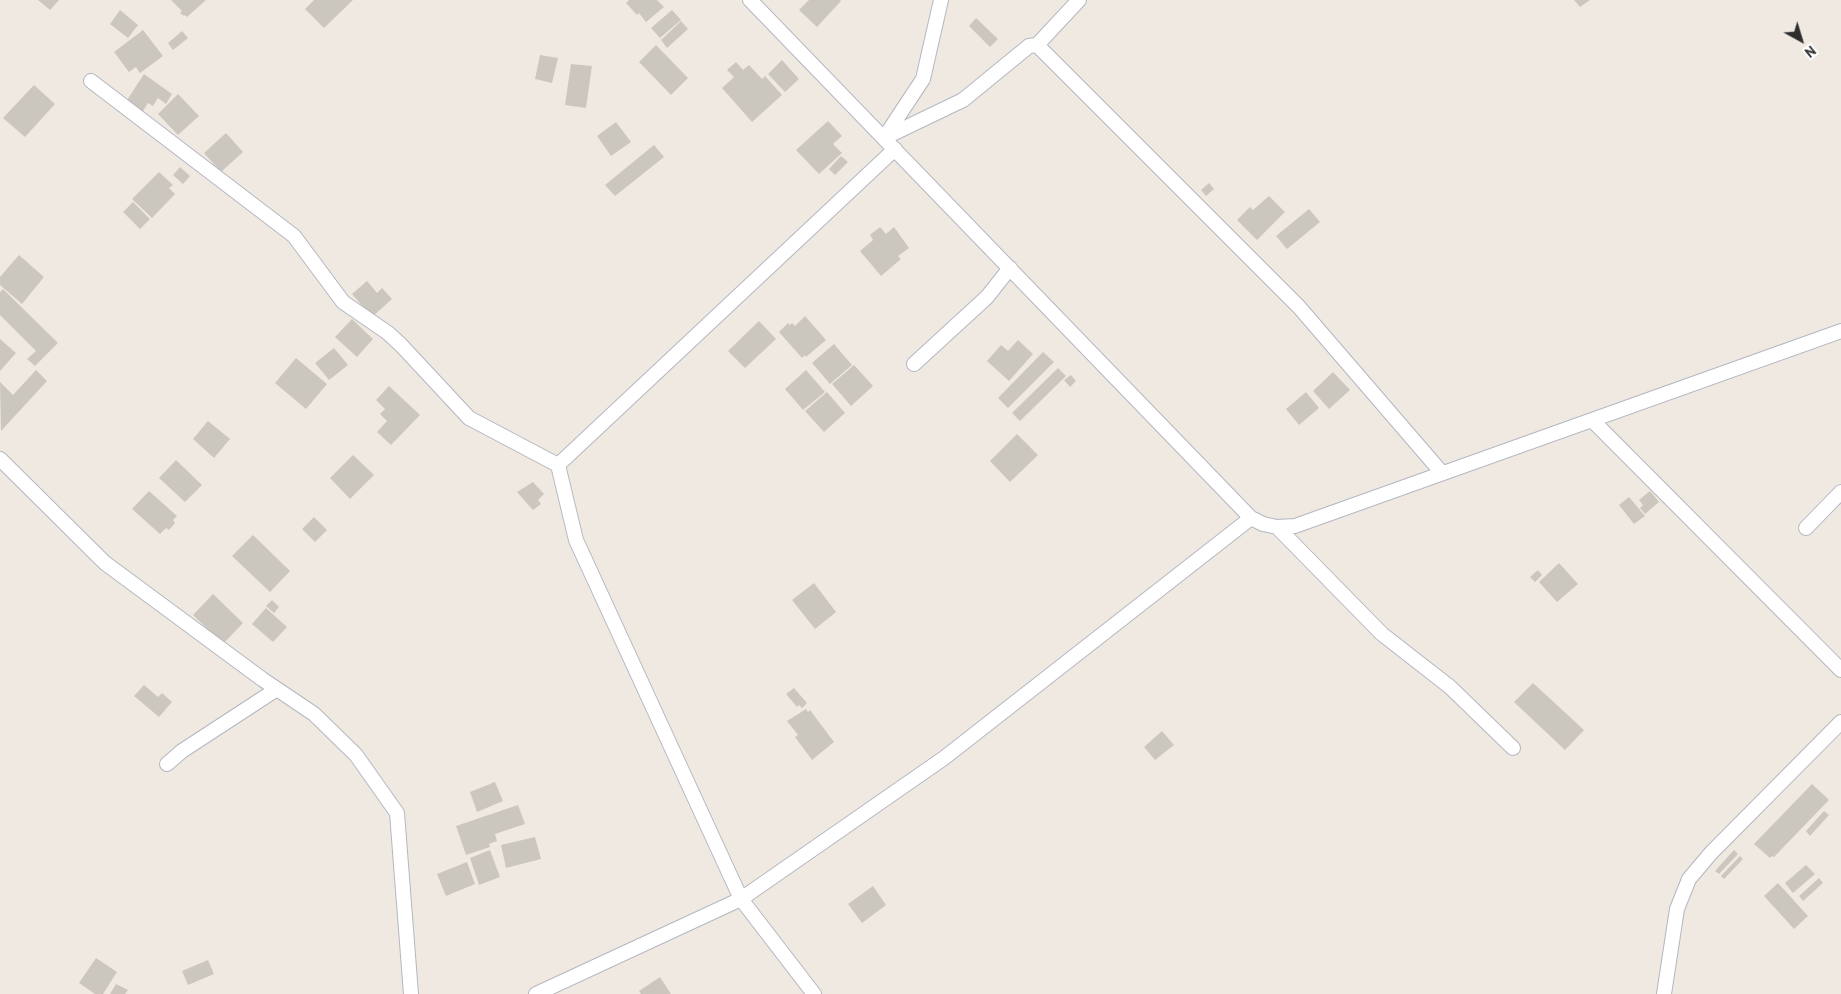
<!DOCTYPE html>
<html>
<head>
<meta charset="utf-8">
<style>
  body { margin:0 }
  #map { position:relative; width:1841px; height:994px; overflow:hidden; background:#efe9e1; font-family:"PT Sans",sans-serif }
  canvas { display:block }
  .north { position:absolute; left:1776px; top:15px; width:50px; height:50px; -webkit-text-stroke:4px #fff; paint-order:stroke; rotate:141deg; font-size:14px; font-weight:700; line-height:20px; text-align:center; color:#2e2e2e }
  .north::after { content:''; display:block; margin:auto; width:18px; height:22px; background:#2e2e2e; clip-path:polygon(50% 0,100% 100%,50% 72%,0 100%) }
</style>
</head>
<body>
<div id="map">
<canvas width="1841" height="994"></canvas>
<div class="north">N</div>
</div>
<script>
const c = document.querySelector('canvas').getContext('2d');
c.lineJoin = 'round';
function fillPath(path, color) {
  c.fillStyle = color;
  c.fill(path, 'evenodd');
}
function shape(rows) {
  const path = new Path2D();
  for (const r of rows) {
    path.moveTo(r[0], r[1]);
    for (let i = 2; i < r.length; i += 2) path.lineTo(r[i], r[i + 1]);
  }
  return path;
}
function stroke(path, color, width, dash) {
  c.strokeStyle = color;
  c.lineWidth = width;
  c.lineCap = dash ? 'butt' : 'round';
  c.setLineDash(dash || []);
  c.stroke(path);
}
fillPath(shape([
  [38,0,59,0,50,10],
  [171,0,206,0,187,17,185,15,184,16,180,13,182,11],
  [314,0,353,0,324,28,305,9],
  [629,0,657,0,664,7,646,22,639,13,637,15,626,3],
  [809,0,840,0,841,1,817,27,799,10],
  [1574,0,1590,0,1580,7],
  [120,10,138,25,128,38,110,24],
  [672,10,681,20,660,38,651,28],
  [976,18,998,39,990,47,969,26],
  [681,21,688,29,667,48,661,40],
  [143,30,163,56,140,73,136,67,129,72,114,52],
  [182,31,188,38,173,50,168,43],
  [656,45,688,78,671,95,639,62],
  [540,55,558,58,552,83,535,79],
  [782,60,799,79,785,92,768,74],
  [736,62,743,70,749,65,762,79,765,76,782,95,752,122,722,88,734,77,727,70],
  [571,64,592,66,586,108,565,105],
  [144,74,172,94,166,104,158,98,153,106,148,103,143,111,127,100],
  [34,85,55,104,25,137,3,118],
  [178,94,199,116,178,135,158,114],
  [828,121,842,136,833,144,842,153,819,174,796,150],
  [616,122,631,142,611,156,597,136],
  [226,133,243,152,221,172,204,153],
  [654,145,664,157,615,196,605,185],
  [841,156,848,162,835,175,829,169],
  [180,167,190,176,183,184,173,175],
  [159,172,173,185,169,188,175,194,152,218,132,199],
  [1209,183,1214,189,1206,196,1201,190],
  [1269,196,1285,212,1257,240,1237,220,1250,207,1253,210],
  [133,202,150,219,140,229,123,212],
  [1309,209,1320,222,1287,249,1276,236],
  [880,227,886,234,894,227,909,248,898,256,901,259,881,276,860,251,873,240,870,235],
  [19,255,44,277,22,304,0,285,0,277],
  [367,281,377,293,382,288,392,299,372,317,352,294],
  [3,289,58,343,35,366,27,359,36,351,0,315,0,292],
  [805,316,826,340,806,357,805,355,802,358,779,332,788,323,790,325,792,323,795,326],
  [352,319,373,339,357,357,335,337],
  [759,321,776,339,745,368,728,351],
  [0,339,16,353,0,371],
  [1018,340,1033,354,1009,381,987,361,1001,345,1008,351],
  [834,344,852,365,830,384,812,363],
  [334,348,348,365,329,380,315,363],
  [1043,352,1054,362,1008,408,998,398],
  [296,358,327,384,306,409,275,383],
  [854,365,873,386,851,406,832,384],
  [1058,368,1066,376,1020,421,1012,413],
  [36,370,47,381,1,431,0,382,13,395],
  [806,370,825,392,803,410,785,389],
  [1333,372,1350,390,1329,409,1313,391],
  [1071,375,1076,381,1070,387,1064,380],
  [389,386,420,415,391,445,377,432,387,421,380,414,385,409,376,400],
  [827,392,845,413,824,432,805,411],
  [1306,392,1319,408,1299,425,1286,409],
  [208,421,230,439,214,458,193,439],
  [1017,434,1038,455,1010,482,990,461],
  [353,455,374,475,350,499,330,478],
  [176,460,202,485,185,502,159,478],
  [533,482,544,494,538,500,541,504,533,510,517,492],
  [149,491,177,516,173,520,175,523,169,530,166,528,160,534,132,509],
  [1650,491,1659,502,1645,514,1640,508,1643,505,1639,500],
  [1629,497,1645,516,1634,524,1619,505],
  [314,517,327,530,315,542,302,529],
  [253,535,290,571,270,592,232,556],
  [1559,563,1578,584,1557,602,1539,582],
  [1538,570,1542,575,1535,582,1530,577],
  [814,583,836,612,815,629,792,600],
  [213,594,243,623,223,644,193,615],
  [272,600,279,607,274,613,266,606],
  [266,608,287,627,273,642,252,624],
  [1533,683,1584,730,1565,750,1514,702],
  [144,685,158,697,162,693,172,702,159,717,134,696],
  [794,688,807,703,802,708,799,705,797,707,786,694],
  [806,709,808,712,810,710,834,742,812,760,795,737,798,735,787,721],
  [1162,731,1174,745,1155,760,1144,747],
  [495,782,503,801,477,812,470,792],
  [1812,784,1829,800,1774,857,1772,856,1770,858,1754,844],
  [518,805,525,824,495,834,497,841,489,844,490,847,466,855,456,826],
  [1824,811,1829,815,1810,836,1806,831],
  [535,837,541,859,506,868,501,845],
  [490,850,500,877,479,885,470,858],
  [1734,850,1738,854,1719,874,1715,871],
  [1740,856,1743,859,1724,879,1721,876],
  [467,862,475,884,446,896,437,874],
  [1806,865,1815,874,1793,893,1785,883],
  [1819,878,1823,883,1803,901,1799,896],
  [1778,883,1808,916,1794,929,1764,896],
  [873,886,886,905,862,923,848,904],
  [96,958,117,972,103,994,95,994,79,983],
  [208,960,214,974,188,985,182,971],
  [660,977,671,994,641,994,639,991],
  [116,984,128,990,125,994,110,994]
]), '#cbc7bf');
const street = shape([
  [750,0,1251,518,1263,524,1277,527,1295,526,1841,331],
  [941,0,923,79,884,138,963,100,1029,46,1037,45,1079,0],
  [1037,45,1299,307,1442,473],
  [91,81,294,236,343,302,388,333,401,345,469,418,558,465],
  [914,364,987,297,1010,268],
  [1592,420,1841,670],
  [0,459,105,563,262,679,314,714,356,755,397,813,411,994],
  [1277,527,1382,634,1450,687,1513,748],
  [1806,528,1841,492],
  [167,764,182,751,277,689],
  [536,994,741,899,944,758,1251,518],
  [814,994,741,899,576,540,558,465,895,149],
  [1664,994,1677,909,1689,879,1711,853,1841,722]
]);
stroke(street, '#b4b7c1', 16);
stroke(street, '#fff', 14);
</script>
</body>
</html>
